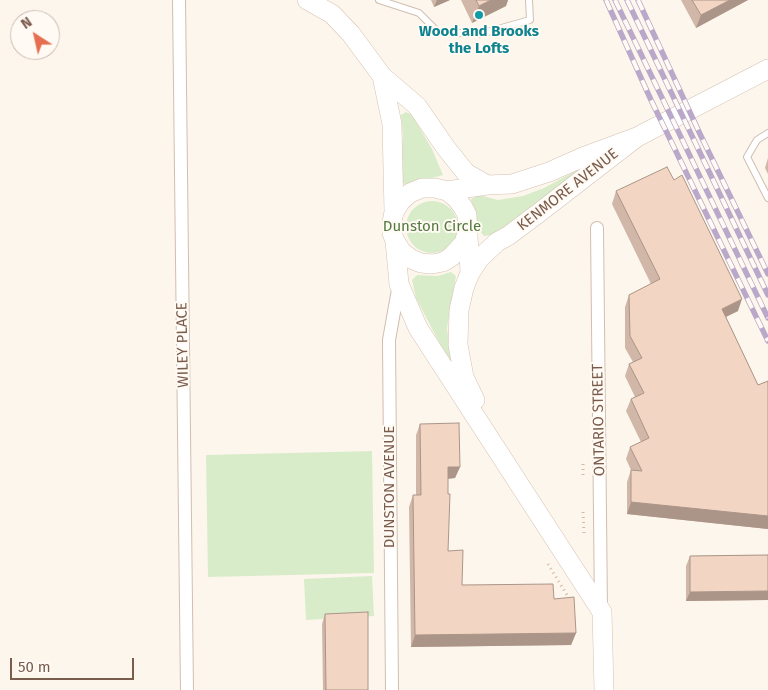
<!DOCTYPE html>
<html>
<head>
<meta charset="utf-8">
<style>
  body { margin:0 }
  #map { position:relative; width:768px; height:690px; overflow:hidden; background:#fdf6ec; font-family:"Fira Sans",sans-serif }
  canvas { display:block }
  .north { position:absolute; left:10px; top:10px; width:50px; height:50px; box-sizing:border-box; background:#fffaf3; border:1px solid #cabbb1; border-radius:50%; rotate:325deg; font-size:14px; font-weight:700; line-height:20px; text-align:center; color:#7a5c4d }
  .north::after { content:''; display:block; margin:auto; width:18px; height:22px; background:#e76f51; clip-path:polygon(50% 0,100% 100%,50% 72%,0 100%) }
  .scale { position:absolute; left:10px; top:658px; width:124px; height:22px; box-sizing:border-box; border:2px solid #7a5c4d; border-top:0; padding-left:6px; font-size:15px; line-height:18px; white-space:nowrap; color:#7a5c4d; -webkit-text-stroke:4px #fffaf3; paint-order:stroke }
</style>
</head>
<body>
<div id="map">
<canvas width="768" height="690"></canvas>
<div class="north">N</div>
<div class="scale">50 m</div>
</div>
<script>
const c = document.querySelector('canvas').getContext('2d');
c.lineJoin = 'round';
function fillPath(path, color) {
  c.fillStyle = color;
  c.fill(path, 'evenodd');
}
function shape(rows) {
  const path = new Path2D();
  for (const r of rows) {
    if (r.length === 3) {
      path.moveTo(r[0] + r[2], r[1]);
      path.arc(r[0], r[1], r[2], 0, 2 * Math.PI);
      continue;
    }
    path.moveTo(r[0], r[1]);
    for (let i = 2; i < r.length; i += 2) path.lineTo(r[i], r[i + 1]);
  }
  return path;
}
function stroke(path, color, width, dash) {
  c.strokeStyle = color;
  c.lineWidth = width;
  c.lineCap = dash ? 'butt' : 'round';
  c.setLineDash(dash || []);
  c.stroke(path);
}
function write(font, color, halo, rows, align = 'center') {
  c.font = font + ' "Fira Sans",sans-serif';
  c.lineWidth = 4;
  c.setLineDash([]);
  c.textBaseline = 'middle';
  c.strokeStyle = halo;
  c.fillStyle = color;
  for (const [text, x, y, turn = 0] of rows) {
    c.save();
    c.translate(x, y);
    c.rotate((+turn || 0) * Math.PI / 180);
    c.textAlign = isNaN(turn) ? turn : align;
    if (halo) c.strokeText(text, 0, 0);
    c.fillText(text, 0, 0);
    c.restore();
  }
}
fillPath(shape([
  [406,112,412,115,432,149,443,175,407,185,401,182,403,135,401,115],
  [581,168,513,223,491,235,484,236,479,230,471,199,479,195,498,200,523,196,544,188],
  [432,227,26],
  [451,272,456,276,447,328,452,367,416,298,412,280,417,275,438,276],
  [372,451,374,573,208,577,206,455],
  [372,576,374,616,306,620,304,579]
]), '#d8ecc9');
const lane = shape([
  [379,0,419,13,438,32,480,34,530,20,529,0],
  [768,133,757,140,747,157,768,198]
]);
const street = shape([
  [179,0,187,690],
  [597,228,601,611],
  [392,690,389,340,399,284]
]);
const secondary = shape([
  [307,0,332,14,351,34,382,76,417,106,446,148,466,173,487,185],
  [382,76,392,124,394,212],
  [447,191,487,185,512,184,549,172,583,157,637,137,768,69],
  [467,233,464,243,451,257,443,262,432,264,421,263,411,259,402,252,395,241,392,233,392,222,394,212,401,201,410,193,422,188,435,188,447,191,456,198,463,207,467,215,470,273],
  [395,241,399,284,418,328,602,612,604,690],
  [475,400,464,377,458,345,459,310,464,288,470,273,480,258,497,242,508,236,540,212,637,137]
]);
stroke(lane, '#d1beb0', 8);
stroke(street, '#d1beb0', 14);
stroke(secondary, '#d6c0b0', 20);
stroke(shape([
  [583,464,583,478],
  [583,512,584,533],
  [548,564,567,595]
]), '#d9b8a5', 3, [1, 4]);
stroke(lane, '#fff', 6);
stroke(street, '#fff', 12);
stroke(secondary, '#fff', 19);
const rail = shape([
  [606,0,651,100,768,341],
  [615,0,768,318],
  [627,0,768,295],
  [638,0,700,134,768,274]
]);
stroke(rail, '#b9a8c9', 5.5);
stroke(rail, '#fffaf3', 4, [11]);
fillPath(shape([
  [431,0,450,0,434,7],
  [461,0,508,0,506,6,472,23],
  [681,0,748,0,696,28],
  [768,158,768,174,765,168],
  [616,191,738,311,726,317,758,385,768,381,768,529,627,514,627,482,631,470,626,459,630,447,641,442,626,411,631,399,635,397,625,376,629,364,633,362,625,348,625,307,629,295,651,284,612,204],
  [420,424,460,467,455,478,448,479,448,551,462,585,554,599,576,633,571,645,411,647,409,507,413,495,416,495,416,435],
  [768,555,768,600,686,601,686,566,690,556],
  [325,614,368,690,323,690,322,624]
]), '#d1b7a8');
fillPath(shape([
  [437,0,450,0,434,7],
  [491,0,508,0,506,6,472,23,479,6],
  [730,0,748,0,696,28,701,15],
  [742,299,738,311,717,321,722,309],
  [448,467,460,467,455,478,443,479],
  [631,502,768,516,768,529,627,514],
  [768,591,768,600,686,601,690,592],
  [576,633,571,645,411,647,415,635]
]), '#aa9588');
const building = shape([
  [476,0,491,0,479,6,476,0],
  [692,0,730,0,701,15,692,0],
  [667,167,674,180,682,175,742,299,722,309,758,385,768,381,768,516,631,502,631,470,642,471,630,447,649,438,631,399,644,393,629,364,642,358,630,336,629,295,660,279,616,191,667,167],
  [459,423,460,467,448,467,448,494,450,494,448,551,463,550,462,585,553,584,554,599,574,597,576,633,415,635,413,495,421,495,420,424,459,423],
  [768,555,768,591,690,592,690,556,768,555],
  [368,612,368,690,326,690,325,614,368,612]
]);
fillPath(building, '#f3d5c3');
stroke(building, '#aa9588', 1);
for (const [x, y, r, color] of [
  [479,15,5,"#0f9aa8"]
]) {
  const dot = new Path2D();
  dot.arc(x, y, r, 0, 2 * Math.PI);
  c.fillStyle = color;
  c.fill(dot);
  stroke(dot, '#fffaf3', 2);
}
write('bold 15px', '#0d838f', '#fffaf3', [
  ["Wood and Brooks",479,32],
  ["the Lofts",479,49]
]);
write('15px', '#7a5c4d', '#fffaf3', [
  ["KENMORE AVENUE",568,190,-38],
  ["WILEY PLACE",183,345,-91],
  ["ONTARIO STREET",599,420,-91],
  ["DUNSTON AVENUE",390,487,-90]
]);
write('15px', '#537a41', '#fffaf3', [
  ["Dunston Circle",432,227]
]);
</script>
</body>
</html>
